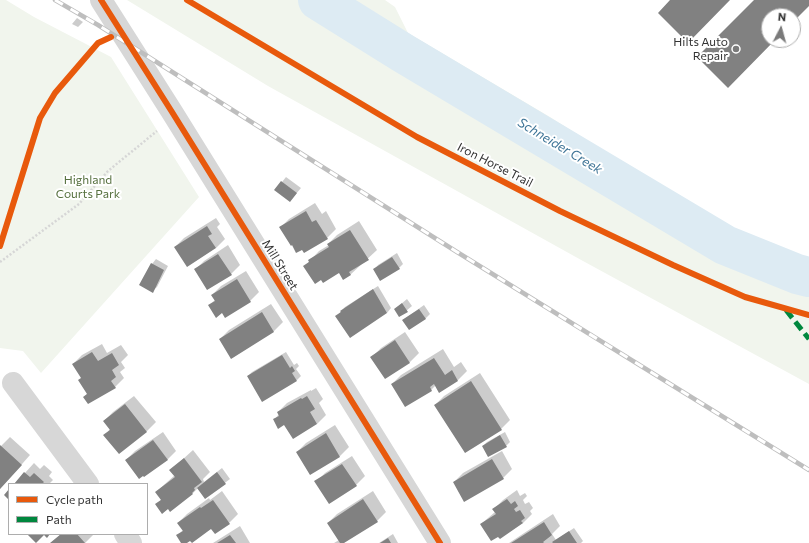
<!DOCTYPE html>
<html>
<head>
<meta charset="utf-8">
<style>
  body { margin:0 }
  #map { position:relative; width:809px; height:543px; overflow:hidden; background:#fff; font-family:Commissioner,sans-serif }
  canvas { display:block }
  .legend { position:absolute; left:8px; top:483px; width:140px; height:52px; box-sizing:border-box; background:#fff; border:1px solid #adadad; margin:0; padding:5px 7px; list-style:none; font-size:12px; color:#333 }
  .legend li { display:flex; align-items:center; gap:8px; height:20px }
  .legend b { width:20px; border:1px solid #adadad }
  .north { position:absolute; left:761px; top:8px; width:40px; height:40px; box-sizing:border-box; background:#fff; border:1px solid #adadad; border-radius:50%; rotate:6deg; font-size:11px; font-weight:700; line-height:16px; text-align:center; color:#333 }
  .north::after { content:''; display:block; margin:auto; width:14px; height:18px; background:#7a7a7a; clip-path:polygon(50% 0,100% 100%,50% 72%,0 100%) }
</style>
</head>
<body>
<div id="map">
<canvas width="809" height="543"></canvas>
<ul class="legend">
<li><b style="height:5px;background:#e8590c"></b>Cycle path</li>
<li><b style="height:5px;background:#00873e"></b>Path</li>
</ul>
<div class="north">N</div>
</div>
<script>
const c = document.querySelector('canvas').getContext('2d');
c.lineJoin = 'round';
function fillPath(path, color) {
  c.fillStyle = color;
  c.fill(path, 'evenodd');
}
function shape(rows) {
  const path = new Path2D();
  for (const r of rows) {
    path.moveTo(r[0], r[1]);
    for (let i = 2; i < r.length; i += 2) path.lineTo(r[i], r[i + 1]);
  }
  return path;
}
function stroke(path, color, width, dash) {
  c.strokeStyle = color;
  c.lineWidth = width;
  c.lineCap = dash ? 'butt' : 'round';
  c.setLineDash(dash || []);
  c.stroke(path);
}
function write(font, color, halo, rows, align = 'center') {
  c.font = font + ' Commissioner,sans-serif';
  c.lineWidth = 4;
  c.setLineDash([]);
  c.textBaseline = 'middle';
  c.strokeStyle = halo;
  c.fillStyle = color;
  for (const [text, x, y, turn = 0] of rows) {
    c.save();
    c.translate(x, y);
    c.rotate((+turn || 0) * Math.PI / 180);
    c.textAlign = isNaN(turn) ? turn : align;
    if (halo) c.strokeText(text, 0, 0);
    c.fillText(text, 0, 0);
    c.restore();
  }
}
fillPath(shape([
  [0,0,6,0,34,17,111,57,199,197,41,373,23,351,0,348],
  [127,0,385,0,395,7,408,33,550,117,605,152,745,236,774,250,809,262,809,384,583,261,268,86]
]), '#f1f5ed');
fillPath(shape([
  [77,18,83,22,78,27,72,24],
  [286,177,301,188,290,201,282,182],
  [315,203,322,214,326,211,336,229,327,238,280,228,289,219],
  [216,218,220,224,217,227,225,239,216,248,175,247,184,238],
  [359,221,377,250,350,275,339,272,321,279,305,266,319,251,329,245,328,244,337,235],
  [228,245,240,265,231,274,208,289,195,270,204,261],
  [397,253,403,264,399,268,374,270,378,265],
  [156,259,168,266,157,287,152,291,152,264],
  [246,271,259,292,250,301,223,312,209,305,215,300,212,295,221,286],
  [378,286,391,308,387,313,337,316,345,307],
  [407,299,412,306,400,316,395,309],
  [271,304,283,322,274,331,232,358,220,339,229,330],
  [424,305,430,314,425,319,403,320],
  [405,332,419,353,410,362,386,378,372,357,381,348],
  [102,344,107,353,121,345,128,355,121,362,125,368,120,372,124,378,115,387,84,397,88,393,82,378,73,364,82,355],
  [443,349,454,367,461,362,467,371,458,380,440,391,436,385,431,390,392,384,401,375],
  [286,352,294,365,297,363,299,366,296,369,301,376,297,380,248,376,252,372],
  [480,373,510,420,501,429,465,452,435,405,444,396],
  [316,388,323,399,319,403,326,415,317,424,285,424,274,420,279,414,278,412,287,403,311,390,311,391],
  [134,396,156,422,147,431,119,453,105,435,110,429,104,421,113,412],
  [335,425,349,447,340,456,310,474,297,452,306,443],
  [163,432,176,451,167,460,126,460,135,451],
  [505,432,510,442,506,446,483,446,487,442],
  [10,437,30,455,0,489,0,447],
  [193,450,210,472,203,479,204,482,222,468,230,479,205,498,198,488,192,494,169,508,156,504,162,499,156,492,175,475,171,470],
  [502,451,512,469,503,478,454,482,463,473],
  [352,456,365,476,356,485,316,482,325,473],
  [34,463,40,469,44,465,52,472,49,476,53,480,49,484,15,484],
  [517,490,520,496,525,493,527,496,523,500,525,504,529,502,533,508,530,511,532,514,523,523,500,538,481,524,495,512,494,509,503,500],
  [222,491,238,514,229,523,212,528,185,543,183,543,177,536,183,530,178,523,187,514,209,498,210,500],
  [373,491,386,512,377,521,342,543,334,543,339,540,328,523,337,514],
  [553,514,560,526,552,534,556,540,574,528,583,541,581,543,509,543],
  [240,526,250,543,213,543],
  [61,534,94,534,85,543,51,543],
  [393,534,398,543,379,543]
]), '#0003');
stroke(shape([
  [318,0,403,53,725,245,797,274,809,277]
]), '#ddebf3', 40);
fillPath(shape([
  [670,0,730,0,688,43,658,13],
  [754,0,809,0,809,6,793,22,793,16,769,16,769,40,775,40,728,88,697,57],
  [281,181,297,193,290,202,274,190],
  [306,211,312,222,316,220,328,239,304,253,302,250,296,253,292,245,291,246,279,227],
  [207,226,212,234,208,236,216,248,187,267,174,247],
  [350,230,369,260,349,272,351,275,343,280,339,273,323,283,321,280,315,284,303,266,309,262,308,260,329,247,327,244],
  [218,254,232,275,207,290,194,269],
  [392,257,400,269,380,281,373,269],
  [151,263,164,270,153,293,139,285],
  [237,279,251,302,225,318,222,313,216,318,208,305,215,301,211,295],
  [373,289,387,313,350,338,335,316,341,312,340,311],
  [402,303,408,312,399,317,394,309],
  [419,309,426,319,409,330,402,320],
  [262,312,274,332,231,359,219,339],
  [395,340,410,363,385,379,370,357],
  [92,352,98,361,112,353,119,365,112,370,116,377,111,381,116,388,88,404,83,397,87,394,78,380,81,378,72,364],
  [282,355,290,368,292,366,295,371,292,373,297,381,262,402,247,376],
  [434,358,445,375,452,370,458,381,439,393,434,384,430,387,432,391,405,407,391,384],
  [471,381,502,430,465,453,434,405],
  [307,396,315,409,310,412,317,424,293,439,284,425,278,429,273,419,279,416,277,412,301,398,302,399],
  [125,404,147,432,119,454,103,435,110,430,103,421],
  [326,433,340,457,310,475,296,452],
  [500,435,507,447,488,457,482,446],
  [153,440,168,460,144,477,143,476,139,479,125,460],
  [0,445,22,465,0,489],
  [184,458,202,482,194,488,195,490,192,493,193,494,170,512,168,509,162,514,155,504,161,500,155,492,175,477,169,470],
  [492,459,504,479,464,502,453,482],
  [342,464,357,486,329,504,314,481],
  [24,472,30,477,34,473,44,482,42,484,14,484],
  [217,472,226,484,205,499,197,488],
  [9,489,9,500,4,495],
  [363,499,378,522,344,543,340,543,327,523],
  [507,499,511,504,515,501,518,506,514,509,516,512,520,510,525,518,521,521,523,523,500,539,498,537,491,541,480,524,496,514,492,509],
  [213,500,230,524,215,534,211,529,192,543,190,541,187,543,181,543,176,535,183,531,177,523,200,507,201,508],
  [544,522,552,535,543,542,544,543,511,543],
  [569,531,577,543,553,543,552,542],
  [27,534,50,534,47,538,44,535,36,543],
  [61,534,77,534,85,543,50,543],
  [230,535,236,543,217,543],
  [388,538,391,543,380,543]
]), '#818181');
stroke(shape([
  [0,262,79,204,108,171,157,131]
]), '#d6d6d6', 2.5, [2, 2]);
stroke(shape([
  [101,0,172,112,440,543],
  [13,383,88,484],
  [125,534,131,543]
]), '#d7d7d7', 22);
const rail = shape([
  [55,0,98,25,457,252,809,470]
]);
stroke(rail, '#bebebe', 4.5);
stroke(rail, '#fff', 3, [9]);
stroke(shape([
  [786,310,809,339]
]), '#00873e', 5, [10, 5]);
stroke(shape([
  [101,0,172,112,440,543],
  [187,0,417,137,560,211,673,265,745,297,809,315],
  [0,246,40,118,55,93,98,43,111,37]
]), '#e8590c', 6);
for (const [x, y, r, color] of [
  [736,49,4,"#7a7a7a"]
]) {
  const dot = new Path2D();
  dot.arc(x, y, r, 0, 2 * Math.PI);
  c.fillStyle = color;
  c.fill(dot);
  stroke(dot, '#fff', 1.5);
}
write('12px', '#333', '#fff', [
  ["Hilts Auto",728,42],
  ["Repair",728,56]
], 'right');
write('12px', '#333', '#fff', [
  ["Iron Horse Trail",495,165,27],
  ["Mill Street",280,265,58]
]);
write('12px', '#56703f', '#fff', [
  ["Highland",88,180],
  ["Courts Park",88,194]
]);
write('italic 13px', '#3f7597', '#fff', [
  ["Schneider Creek",560,146,31]
]);
</script>
</body>
</html>
